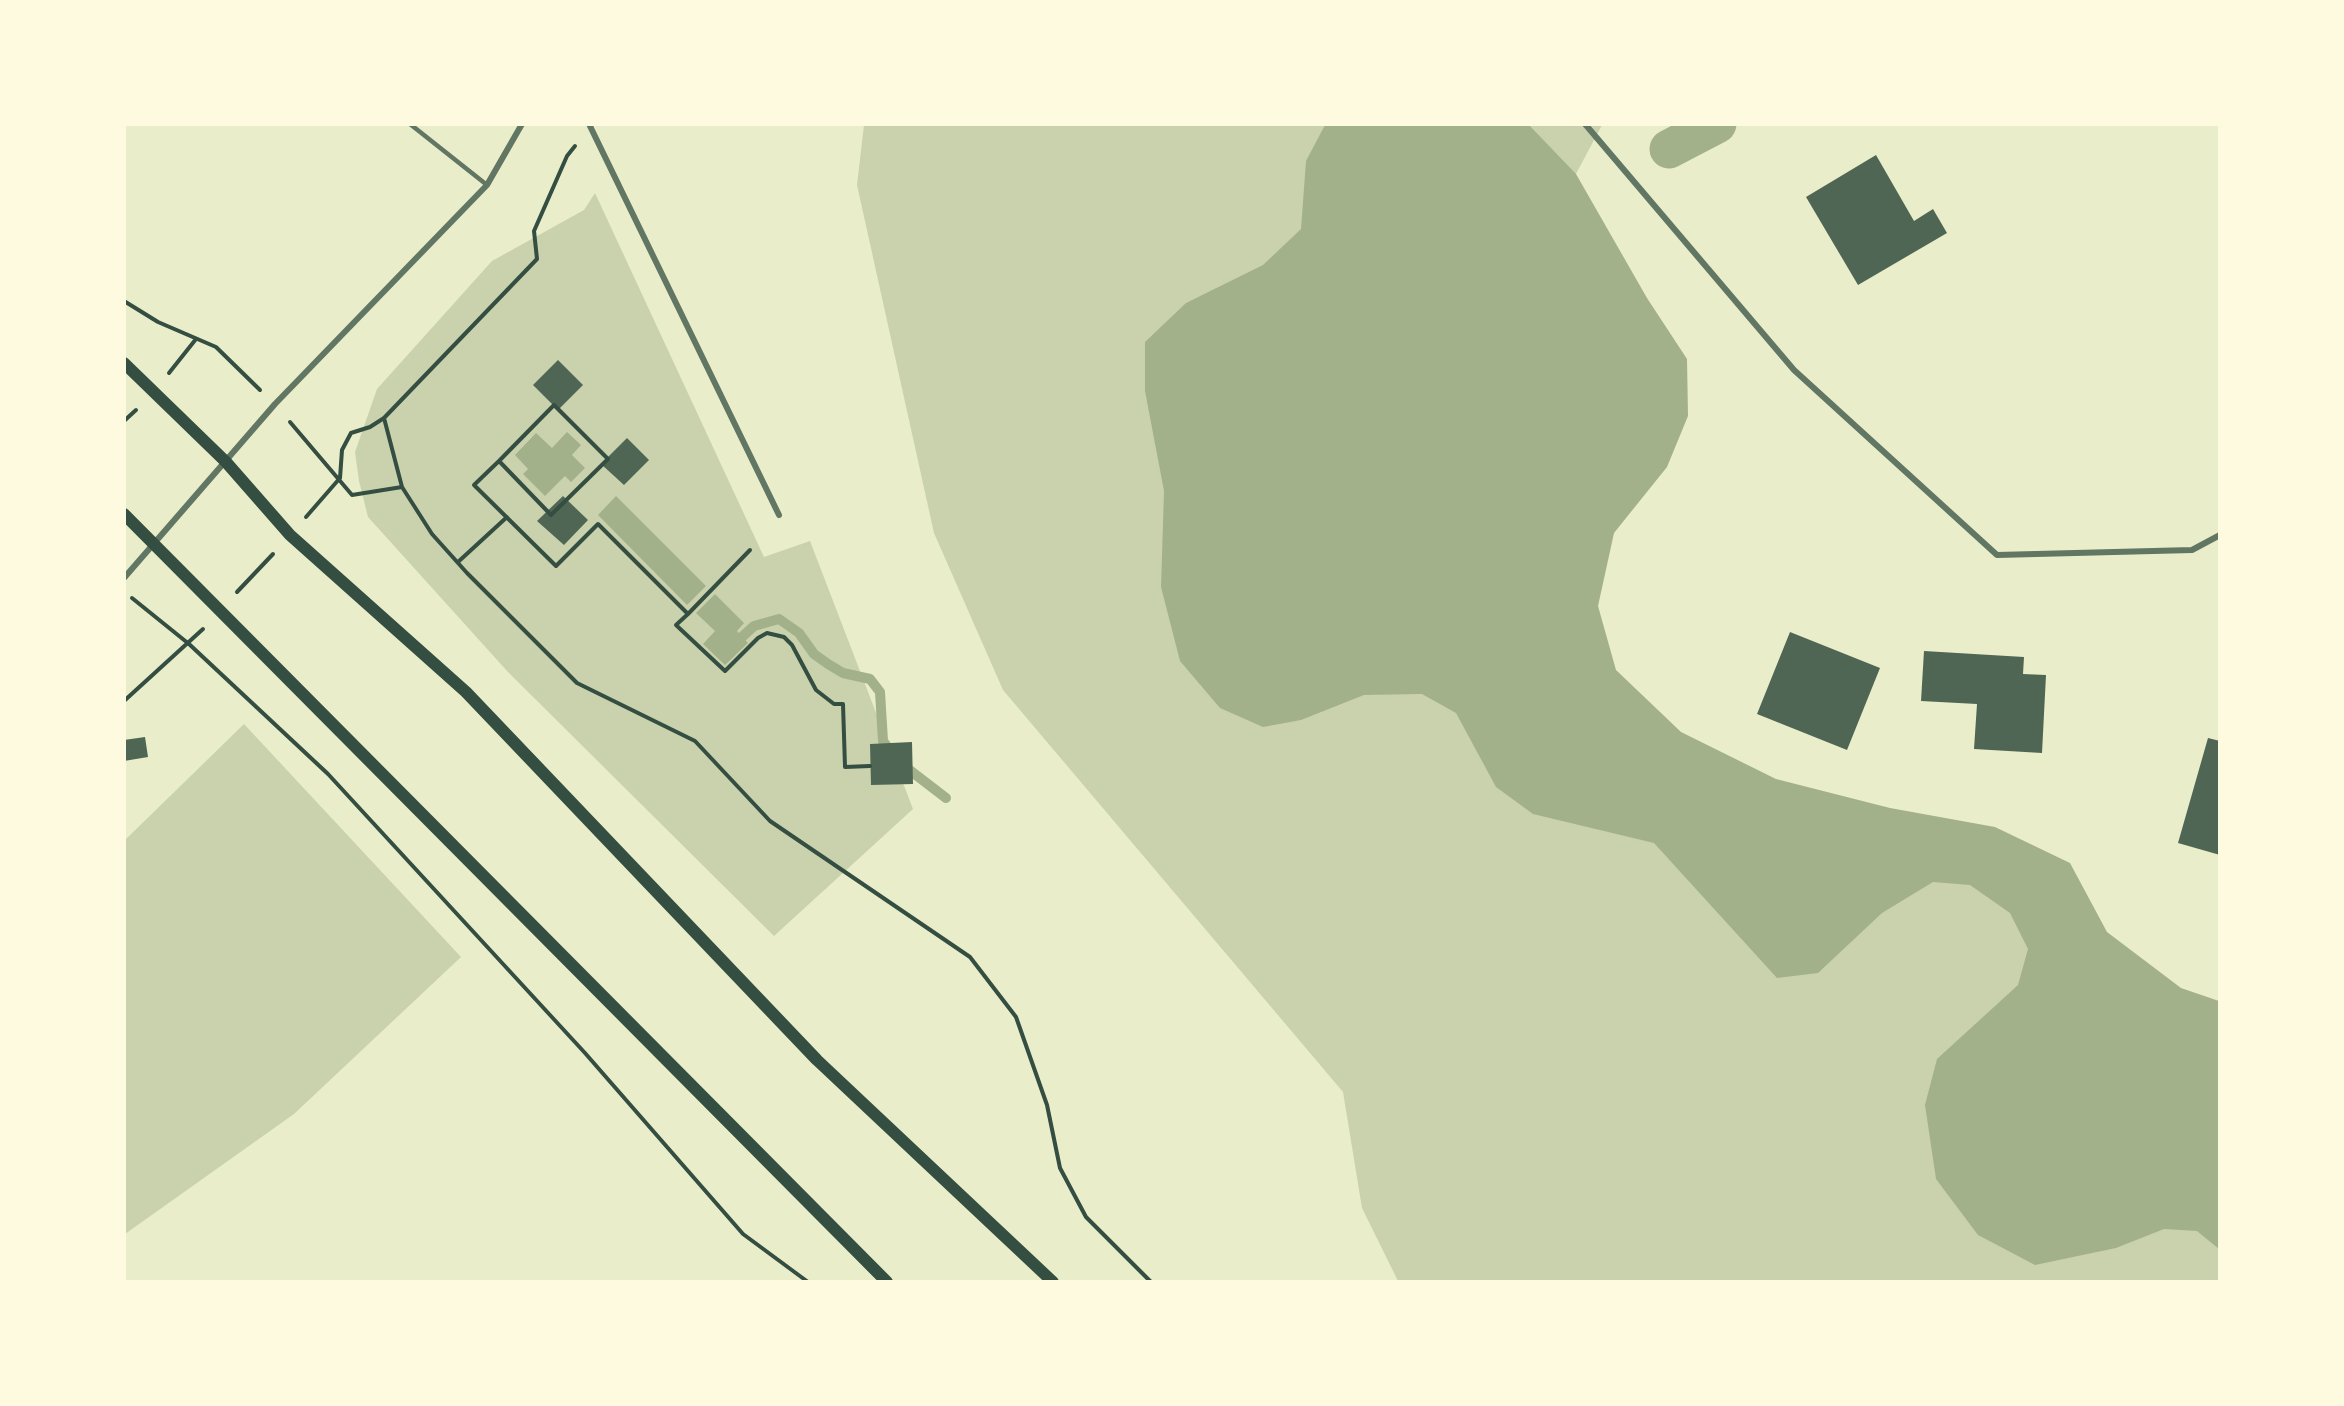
<!DOCTYPE html>
<html>
<head>
<meta charset="utf-8">
<style>
  body { margin:0 }
  #map { position:relative; width:2344px; height:1406px; overflow:hidden; background:#e9edc9; font-family:"Work Sans",sans-serif }
  canvas { display:block }
  .frame { position:absolute; inset:0; border:126px solid #fefae0; pointer-events:none }
</style>
</head>
<body>
<div id="map">
<canvas width="2344" height="1406"></canvas>
<div class="frame"></div>
</div>
<script>
const c = document.querySelector('canvas').getContext('2d');
c.lineJoin = 'round';
function fillPath(path, color) {
  c.fillStyle = color;
  c.fill(path, 'evenodd');
}
function shape(rows) {
  const path = new Path2D();
  for (const r of rows) {
    path.moveTo(r[0], r[1]);
    for (let i = 2; i < r.length; i += 2) path.lineTo(r[i], r[i + 1]);
  }
  return path;
}
function stroke(path, color, width, dash) {
  c.strokeStyle = color;
  c.lineWidth = width;
  c.lineCap = dash ? 'butt' : 'round';
  c.setLineDash(dash || []);
  c.stroke(path);
}
fillPath(shape([
  [864,125,1602,125,1576,174,1540,727,2013,857,2219,1049,2219,1281,1398,1281,1362,1208,1343,1092,1003,690,934,533,857,185],
  [595,193,764,557,810,541,913,809,774,936,508,672,368,517,359,481,355,452,377,389,492,261,584,210],
  [244,724,461,957,294,1114,125,1234,125,840]
]), '#cad2ad');
fillPath(shape([
  [1325,125,1529,125,1576,174,1647,298,1687,359,1688,416,1667,467,1614,533,1598,606,1616,670,1681,732,1776,779,1890,808,1995,827,2070,863,2107,932,2181,988,2219,1001,2219,1249,2197,1231,2164,1229,2116,1248,2035,1265,1978,1235,1936,1179,1925,1105,1937,1059,2018,985,2028,949,2010,913,1970,885,1933,882,1882,913,1818,973,1777,978,1654,843,1533,814,1496,787,1456,713,1422,694,1364,695,1301,720,1263,727,1220,708,1180,661,1161,587,1164,491,1145,391,1145,342,1186,303,1263,265,1301,229,1306,161],
  [567,432,581,445,572,455,585,468,571,482,565,476,545,496,523,474,528,469,515,455,536,433,552,448],
  [616,496,706,586,687,605,598,515],
  [715,594,744,623,737,631,748,643,725,665,703,644,715,631,696,613]
]), '#a3b18a');
stroke(shape([
  [742,637,754,626,779,619,799,633,814,654,828,664,843,673,870,679,880,692,883,741,893,754],
  [903,765,946,798]
]), '#a3b18a', 10);
stroke(shape([
  [1669,149,1717,124]
]), '#a3b18a', 39);
fillPath(shape([
  [1876,155,1914,221,1933,209,1947,233,1858,285,1806,197],
  [558,360,583,385,558,410,533,385],
  [627,438,649,460,624,485,601,464],
  [563,496,588,520,564,545,537,521],
  [1790,632,1880,668,1847,750,1757,714],
  [1924,651,2024,657,2023,674,2046,675,2042,753,1974,749,1977,704,1921,701],
  [145,737,148,757,124,761,124,740],
  [2208,738,2220,741,2220,855,2178,843],
  [912,742,913,784,871,785,870,744]
]), '#4f6655');
stroke(shape([
  [124,301,158,322,216,347,260,390],
  [169,373,196,339],
  [554,405,608,459,551,515,499,461,554,405],
  [384,418,537,259,534,231,567,156,575,146],
  [124,421,136,410],
  [290,422,352,495,402,487],
  [499,461,474,485,556,566,598,524,688,614,750,550],
  [306,517,340,478,342,450,351,433,370,427,384,418,402,487,432,534,467,573,577,683,695,741,770,821,970,957,1016,1017,1047,1105,1060,1168,1086,1217,1151,1282],
  [458,562,507,517],
  [237,592,273,554],
  [132,598,189,644,328,774,585,1053,743,1234,808,1282],
  [688,614,676,625,725,671,758,638,767,633,784,637,792,645,816,690,834,704,843,704,845,767,870,766],
  [124,701,203,629]
]), '#344e41', 4);
stroke(shape([
  [410,124,487,185]
]), '#617663', 4.5);
stroke(shape([
  [589,124,779,515],
  [1585,124,1794,370,1997,555,2192,550,2220,535],
  [124,578,275,404,487,185,522,124]
]), '#617663', 6);
stroke(shape([
  [124,363,226,462,290,535,466,692,817,1060,1053,1282],
  [124,514,887,1282]
]), '#344e41', 12);
</script>
</body>
</html>
